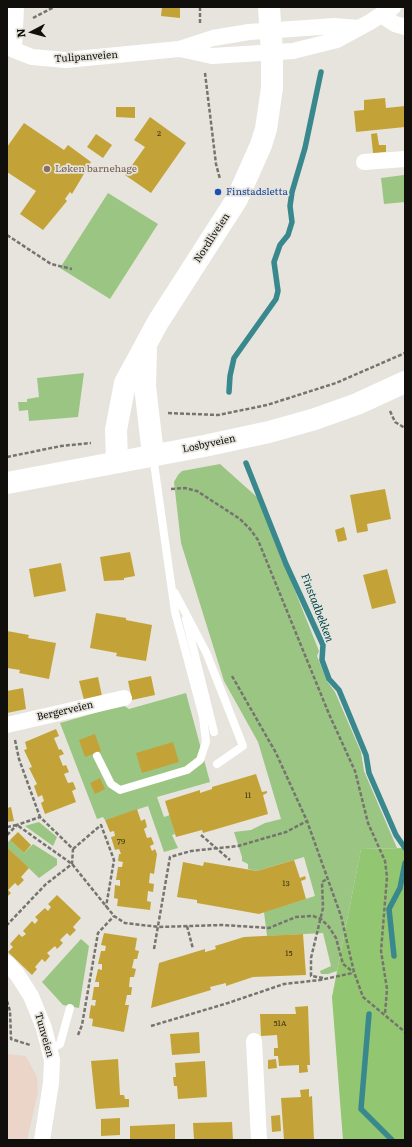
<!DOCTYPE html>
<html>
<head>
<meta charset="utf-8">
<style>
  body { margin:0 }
  #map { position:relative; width:412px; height:1147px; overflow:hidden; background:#e6e4dc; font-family:Literata,serif }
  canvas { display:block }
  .frame { position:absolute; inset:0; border:8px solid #100f0c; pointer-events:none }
  .north { position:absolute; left:12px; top:12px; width:40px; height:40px; -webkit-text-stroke:3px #e6e4dc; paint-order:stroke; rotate:264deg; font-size:11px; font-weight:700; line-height:16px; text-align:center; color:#100f0c }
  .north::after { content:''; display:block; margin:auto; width:14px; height:18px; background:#100f0c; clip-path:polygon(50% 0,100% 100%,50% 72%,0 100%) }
</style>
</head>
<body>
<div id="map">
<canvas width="412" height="1147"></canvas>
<div class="frame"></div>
<div class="north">N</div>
</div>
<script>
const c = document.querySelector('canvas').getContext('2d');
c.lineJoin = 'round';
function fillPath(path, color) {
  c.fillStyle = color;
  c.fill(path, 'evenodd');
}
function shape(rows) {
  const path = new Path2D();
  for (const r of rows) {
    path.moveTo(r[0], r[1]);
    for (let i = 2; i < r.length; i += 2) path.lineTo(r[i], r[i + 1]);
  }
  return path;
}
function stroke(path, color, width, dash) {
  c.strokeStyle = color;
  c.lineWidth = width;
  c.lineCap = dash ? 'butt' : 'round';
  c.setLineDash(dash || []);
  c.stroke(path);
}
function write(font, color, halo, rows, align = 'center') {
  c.font = font + ' Literata,serif';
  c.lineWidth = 3.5;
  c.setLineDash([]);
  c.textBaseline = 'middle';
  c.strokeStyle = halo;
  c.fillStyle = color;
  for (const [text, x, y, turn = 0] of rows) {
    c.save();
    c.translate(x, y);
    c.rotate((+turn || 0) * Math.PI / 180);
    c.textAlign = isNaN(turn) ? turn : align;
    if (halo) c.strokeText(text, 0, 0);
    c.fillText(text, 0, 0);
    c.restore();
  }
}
fillPath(shape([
  [7,1054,26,1056,37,1077,38,1092,27,1140,7,1140]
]), '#ebd5c9');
fillPath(shape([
  [404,175,405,202,384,204,381,178],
  [108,193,158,224,110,299,60,268],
  [84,373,78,417,29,421,28,410,19,411,18,402,27,402,27,399,39,397,37,378],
  [220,464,258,498,319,651,317,656,327,681,335,692,361,752,364,771,397,848,361,849,337,971,328,974,321,974,320,971,331,966,323,933,267,936,264,912,315,896,304,857,257,871,248,869,248,864,242,861,242,857,234,832,251,830,265,823,281,819,258,742,224,681,181,543,174,482,178,475,182,471],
  [186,693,210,782,157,797,164,817,170,815,175,834,172,835,178,848,164,852,148,806,105,820,103,817,97,819,60,723,123,705,129,709],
  [39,822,57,837,53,846,25,826],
  [10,840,24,853,33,844,57,859,57,865,39,878,7,847,7,843],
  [81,939,89,946,79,1008,63,1005,42,982]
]), '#9bc582');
fillPath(shape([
  [405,848,405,1140,343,1140,332,997,361,849]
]), '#92c670');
stroke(shape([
  [229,392,230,376,234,358,276,299,278,291,274,262,280,245,288,235,292,222,290,206,292,192,305,148,321,72],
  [246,463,286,564,323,645,322,660,329,679,339,690,366,755,369,773,396,835,405,848],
  [394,956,389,909,400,888,405,863],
  [369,1014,361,1109,392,1140]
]), '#39888d', 5.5);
fillPath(shape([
  [162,7,180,7,180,18,161,16],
  [385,98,386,108,405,106,405,127,356,132,354,111,364,110,364,100],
  [116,107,135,107,135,118,116,117],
  [150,117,186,143,151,193,125,175,145,147,134,140],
  [24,123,64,150,68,145,91,162,72,194,70,192,65,199,67,201,43,230,20,214,36,191,7,172,7,147],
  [377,133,379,145,386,145,386,152,373,153,371,134],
  [96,134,112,145,103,158,87,147],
  [385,489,391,519,367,524,368,531,357,533,350,495],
  [344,527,347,540,338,542,335,530],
  [130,552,135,576,124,578,124,580,104,581,100,557],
  [61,563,66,591,34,597,29,569],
  [387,569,396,603,372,609,363,575],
  [96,613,126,618,126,620,152,625,146,661,116,656,117,653,90,648],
  [7,631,29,635,28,638,56,643,49,679,19,673,20,670,7,668],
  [151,676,155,695,132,700,128,681],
  [98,677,102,696,84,700,79,681],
  [23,688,26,709,7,713,7,691],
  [56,729,59,736,54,738,59,750,61,749,64,754,59,756,63,766,66,765,69,772,64,774,68,783,73,782,76,789,72,791,76,802,45,814,41,803,44,801,42,795,38,797,34,786,37,784,29,768,32,767,24,750,27,749,25,742],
  [95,734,101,751,85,757,79,740],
  [173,742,179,762,142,773,136,753],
  [256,774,262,792,267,791,267,793,263,795,268,814,203,833,202,830,176,837,165,801,200,790,200,793,212,789,212,787],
  [100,778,105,789,95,794,90,783],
  [11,807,14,821,7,822,7,808],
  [137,809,141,821,145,819,147,827,144,829,147,838,151,837,154,844,150,846,152,851,155,849,157,854,154,874,150,873,149,883,154,884,153,892,148,891,147,901,151,902,150,910,117,906,118,899,114,898,115,885,120,886,120,880,116,880,118,867,122,867,123,862,118,861,119,854,121,854,119,849,115,850,111,837,115,836,114,831,110,832,105,820],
  [18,832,31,845,24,853,10,840],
  [7,847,29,868,21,877,24,880,18,886,15,883,8,890,11,893,7,897],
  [294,860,300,878,305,876,306,879,301,881,306,899,259,914,197,903,197,900,177,897,183,862,203,866,204,862,257,871],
  [57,895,81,918,73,927,76,930,70,936,67,933,60,940,63,943,57,949,55,946,47,953,50,956,45,962,42,959,35,967,37,969,32,975,8,952,13,947,10,944,19,934,22,937,26,934,23,931,32,921,35,924,38,920,35,917,45,908,48,911,51,907,48,904],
  [104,933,137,938,135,950,139,951,137,959,134,959,132,968,136,969,134,977,130,977,129,987,132,987,131,995,127,995,125,1005,129,1005,124,1032,92,1026,93,1019,89,1018,91,1005,95,1006,96,1000,92,1000,94,987,99,987,99,982,95,982,98,969,102,970,102,964,98,964,101,951,105,951,106,946,101,945],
  [303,934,306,975,253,977,226,986,226,983,210,987,211,990,151,1008,159,963,205,949,205,952,216,949,215,946,244,937],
  [308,1006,310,1065,307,1065,308,1072,299,1073,299,1065,279,1066,278,1056,274,1056,274,1048,278,1048,277,1035,261,1036,260,1014,296,1014,295,1007],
  [199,1032,200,1053,172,1055,170,1034],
  [118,1059,120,1095,124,1095,125,1099,129,1099,129,1107,96,1109,91,1061],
  [276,1059,277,1068,268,1069,268,1060],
  [205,1061,207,1097,178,1099,177,1086,174,1086,173,1077,176,1077,175,1063],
  [309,1089,309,1097,312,1096,314,1140,284,1140,281,1098,301,1097,300,1090],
  [280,1115,281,1131,272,1132,271,1116],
  [120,1118,120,1135,101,1136,101,1119],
  [232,1122,233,1140,194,1140,193,1123],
  [175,1124,175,1140,130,1140,130,1126]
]), '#c3a338');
stroke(shape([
  [200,7,200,23],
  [33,18,54,7],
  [205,73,216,164,220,179],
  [7,235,51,264,72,269],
  [390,411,395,422,405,428],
  [168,413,218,415,267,405,336,383,405,353],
  [7,457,61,446,91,443],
  [171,489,185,488,197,491,240,519,250,529,258,540,329,714,355,771,368,823,385,861,387,877,381,951,387,989,385,1014],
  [232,676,276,753,307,821,341,916,354,972,363,997,405,1032],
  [15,740,19,759,40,817],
  [7,827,17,825,72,864,114,916,125,923,159,927,222,925,269,928,296,917,313,916,321,919,329,927,336,938,343,964,353,972],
  [7,835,17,825,40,817,73,849,72,864,46,884,7,925],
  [201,835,230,860],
  [73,849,101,825,114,860,106,907],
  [187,926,193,949],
  [154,949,170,857,191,851,238,846,286,832,307,821],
  [323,978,311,976,311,958,323,908,322,882,327,879],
  [7,1001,10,1011,11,1039,30,1045],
  [151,1026,228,1003,284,984,320,980,353,973],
  [78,1035,82,1025,98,933,114,916]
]), '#76746f', 2.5, [4, 2]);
stroke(shape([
  [175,593,206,652,243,746,217,764],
  [186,619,214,732],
  [97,756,111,784,120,790,187,770,200,760,206,742,203,717,175,612,153,456],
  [49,1050,60,1044,70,1008]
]), '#fff', 8);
stroke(shape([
  [381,15,395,24,405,27],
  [180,49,212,56,293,51,337,40,370,22,393,7],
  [14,50,32,57,66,60,179,49,213,38,249,32,334,26,359,28],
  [14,50,16,7],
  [364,162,405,159],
  [7,725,124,698],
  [7,963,17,974,31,996,44,1028,52,1060,51,1083,42,1140],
  [254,1041,259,1140]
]), '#fff', 16);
stroke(shape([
  [146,349,145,386,153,455],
  [117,462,116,430,125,383,158,322,237,199,261,145,266,129,272,88,272,53,269,7],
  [7,483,204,446,269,432,315,419,357,404,405,382]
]), '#fff', 22);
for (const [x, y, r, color] of [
  [47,169,4,"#8d6e63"],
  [218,192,4,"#1a4fb4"]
]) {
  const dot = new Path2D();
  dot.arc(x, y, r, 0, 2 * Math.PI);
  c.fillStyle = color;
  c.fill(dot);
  stroke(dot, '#e6e4dc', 1.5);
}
write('8px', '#3d3417', null, [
  ["2",159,134],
  ["11",248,796],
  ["79",121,842],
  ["13",286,884],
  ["15",289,954],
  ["51A",280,1024]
]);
write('10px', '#100f0c', '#e6e4dc', [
  ["Tulipanveien",86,57,-4],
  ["Nordliveien",212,238,-57],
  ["Losbyveien",209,444,-12],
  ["Bergerveien",65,711,-13],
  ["Tunveien",44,1035,74]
]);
write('10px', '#785e54', '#e6e4dc', [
  ["Løken barnehage",55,169]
], 'left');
write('10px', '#164399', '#e6e4dc', [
  ["Finstadsletta",226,192]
], 'left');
write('italic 11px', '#00484d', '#e6e4dc', [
  ["Finstadbekken",317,608,69]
]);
</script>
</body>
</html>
